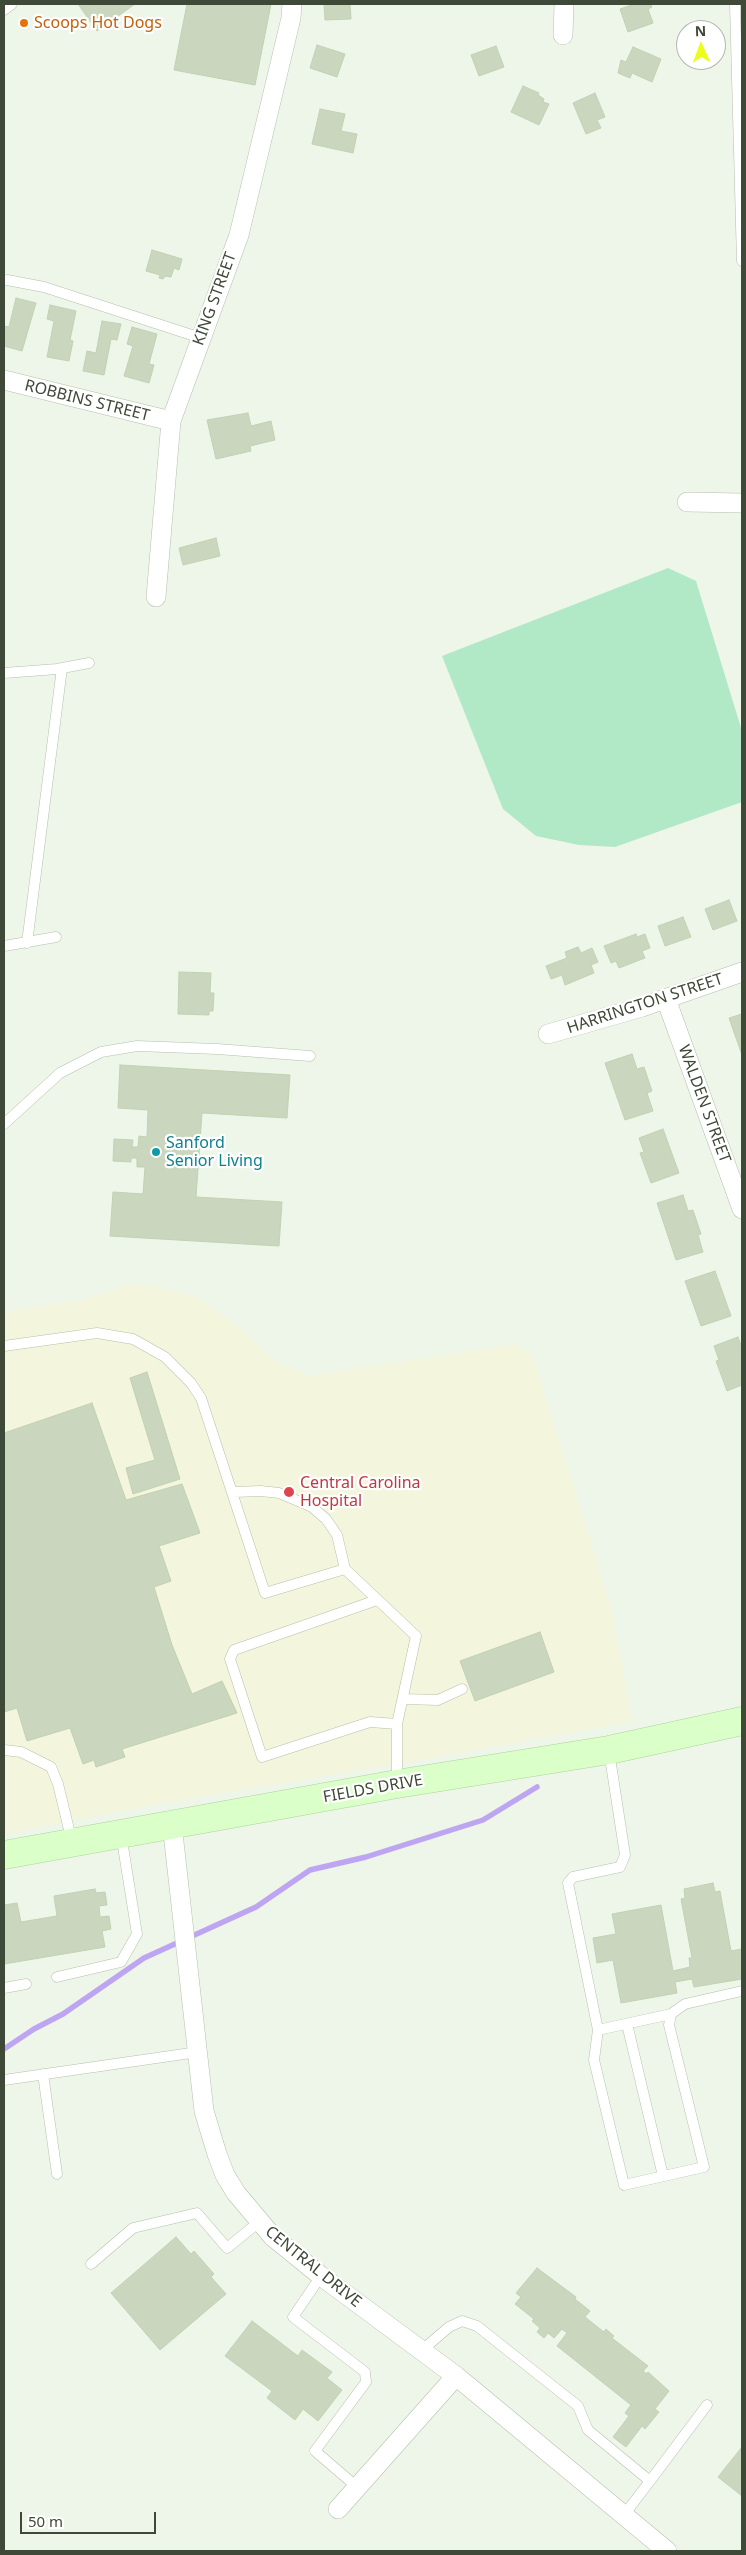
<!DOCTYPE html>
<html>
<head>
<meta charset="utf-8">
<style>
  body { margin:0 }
  #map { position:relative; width:746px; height:2555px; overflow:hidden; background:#eef5e9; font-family:"Noto Sans",sans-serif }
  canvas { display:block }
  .frame { position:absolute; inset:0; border:5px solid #3f4937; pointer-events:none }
  .north { position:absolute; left:676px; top:20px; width:50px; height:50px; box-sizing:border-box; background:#fff; border:1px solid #b2b6af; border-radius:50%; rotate:358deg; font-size:14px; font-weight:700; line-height:20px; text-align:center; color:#3f4937 }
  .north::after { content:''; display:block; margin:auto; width:18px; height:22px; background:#ecfd18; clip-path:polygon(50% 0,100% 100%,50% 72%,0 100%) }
  .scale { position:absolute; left:20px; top:2512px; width:136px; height:22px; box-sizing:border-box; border:2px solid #3f4937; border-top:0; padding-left:6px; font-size:15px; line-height:18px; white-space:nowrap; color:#3f4937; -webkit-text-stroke:4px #fff; paint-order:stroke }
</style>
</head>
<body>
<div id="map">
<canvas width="746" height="2555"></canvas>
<div class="frame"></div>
<div class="north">N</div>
<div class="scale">50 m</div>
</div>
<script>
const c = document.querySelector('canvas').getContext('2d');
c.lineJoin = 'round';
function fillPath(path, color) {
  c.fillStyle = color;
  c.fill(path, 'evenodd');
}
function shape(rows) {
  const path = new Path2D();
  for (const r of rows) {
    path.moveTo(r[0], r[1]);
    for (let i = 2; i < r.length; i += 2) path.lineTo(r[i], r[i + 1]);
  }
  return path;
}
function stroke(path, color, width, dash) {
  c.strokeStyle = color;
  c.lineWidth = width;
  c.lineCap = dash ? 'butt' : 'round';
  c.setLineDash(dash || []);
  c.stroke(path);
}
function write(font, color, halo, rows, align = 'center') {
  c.font = font + ' "Noto Sans",sans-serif';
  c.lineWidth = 4.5;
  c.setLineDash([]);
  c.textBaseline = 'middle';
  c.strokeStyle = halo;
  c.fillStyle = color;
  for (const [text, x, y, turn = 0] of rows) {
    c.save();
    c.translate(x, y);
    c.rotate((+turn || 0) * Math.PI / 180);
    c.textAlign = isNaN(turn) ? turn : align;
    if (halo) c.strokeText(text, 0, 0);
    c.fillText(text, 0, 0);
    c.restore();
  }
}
fillPath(shape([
  [135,1283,196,1296,245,1332,276,1362,311,1376,514,1344,532,1354,611,1607,633,1721,439,1757,157,1804,4,1834,4,1312,82,1300]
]), '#f4f5dd');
fillPath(shape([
  [668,568,696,581,742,731,742,802,615,847,579,845,536,836,503,809,442,656]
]), '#b1e9c6');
stroke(shape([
  [4,2049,34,2029,63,2014,144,1958,256,1907,310,1870,366,1857,483,1820,537,1787]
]), '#bea5f2', 5.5);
const building = shape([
  [78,4,135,4,97,31,78,4],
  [187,4,271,4,255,85,174,70,187,4],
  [324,4,350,4,351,19,325,20,324,4],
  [634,4,650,4,652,7,648,9,653,23,628,32,620,9,634,4],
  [317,45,345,54,337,77,310,68,317,45],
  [496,46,504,67,479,76,471,55,496,46],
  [633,47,661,59,652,82,632,73,630,78,618,73,621,60,626,62,633,47],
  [523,86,539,93,538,95,544,99,543,102,549,104,539,125,511,112,523,86],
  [595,93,605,117,597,120,601,128,586,134,573,103,595,93],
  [320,109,345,114,341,131,357,134,353,153,312,144,320,109],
  [152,250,182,259,179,270,174,268,171,277,165,276,163,279,159,278,160,275,146,271,152,250],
  [16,298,36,303,22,351,4,346,4,326,9,327,16,298],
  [50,305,76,311,70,340,73,341,69,361,47,357,54,321,47,319,50,305],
  [102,321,121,324,117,340,111,339,104,375,83,371,87,351,96,353,102,321],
  [132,327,157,334,149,364,154,365,149,383,124,376,133,346,127,344,132,327],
  [248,413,251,426,271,421,275,440,250,446,251,451,216,459,207,420,248,413],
  [216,538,220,556,183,565,179,548,216,538],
  [729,900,737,921,713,930,705,909,729,900],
  [683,917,691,937,665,946,658,926,683,917],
  [636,934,637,937,645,934,650,948,642,951,645,958,619,968,616,961,611,963,604,946,636,934],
  [578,947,581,953,592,948,598,962,591,965,594,973,565,985,562,975,551,979,546,966,567,958,565,952,578,947],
  [179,972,211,973,210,993,214,993,213,1011,209,1011,209,1015,178,1014,179,972],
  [742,1014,742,1055,729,1018,742,1014],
  [632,1054,637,1069,644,1067,652,1091,647,1093,653,1111,625,1120,605,1063,632,1054],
  [120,1065,290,1075,287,1118,202,1113,196,1197,282,1202,279,1246,110,1236,113,1192,143,1194,145,1167,137,1167,137,1158,131,1158,131,1162,113,1161,114,1139,133,1140,132,1147,138,1147,139,1136,147,1137,148,1110,118,1108,120,1065],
  [663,1129,679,1173,651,1183,640,1153,644,1152,639,1138,663,1129],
  [683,1195,688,1211,693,1210,701,1234,698,1235,703,1252,676,1260,657,1203,683,1195],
  [715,1271,731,1316,701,1326,685,1281,715,1271],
  [738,1337,742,1348,742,1385,727,1391,716,1361,719,1360,714,1346,738,1337],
  [147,1372,180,1479,133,1494,126,1468,155,1460,130,1378,147,1372],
  [92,1403,126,1500,182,1484,200,1533,159,1546,171,1581,154,1587,172,1645,192,1694,222,1681,237,1713,122,1749,125,1757,96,1767,94,1760,83,1764,70,1728,27,1741,17,1708,4,1712,4,1433,92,1403],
  [540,1632,554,1672,475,1701,460,1661,540,1632],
  [713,1883,715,1892,720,1891,731,1951,742,1949,742,1979,694,1987,692,1979,675,1982,677,1993,621,2003,613,1960,597,1963,593,1938,616,1934,612,1914,661,1905,673,1971,690,1967,689,1958,692,1958,681,1899,685,1898,684,1889,713,1883],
  [95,1889,96,1893,105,1892,107,1905,99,1906,100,1917,109,1916,111,1929,102,1931,105,1947,4,1964,4,1905,17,1903,21,1922,57,1916,54,1896,95,1889],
  [176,2237,191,2254,194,2251,214,2274,211,2277,226,2294,160,2350,111,2293,176,2237],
  [537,2268,576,2297,575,2299,590,2311,585,2317,604,2332,606,2329,614,2336,612,2338,648,2366,643,2371,647,2374,648,2372,669,2391,655,2409,659,2412,645,2429,642,2426,626,2447,613,2437,629,2416,625,2413,631,2405,557,2346,567,2333,562,2329,554,2338,548,2333,544,2338,537,2332,540,2328,532,2321,534,2319,515,2304,521,2297,516,2293,537,2268],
  [252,2321,298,2356,302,2350,332,2372,327,2378,342,2390,318,2421,303,2409,295,2420,267,2398,272,2391,225,2356,252,2321],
  [742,2447,742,2496,718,2477,742,2447]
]);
fillPath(building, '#cad7be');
stroke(building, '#c0d2b1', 1);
const lane = shape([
  [735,4,742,261],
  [4,10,12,4],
  [7,280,44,287,201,338],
  [4,673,57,669,89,663],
  [27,943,62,668],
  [4,946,56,937],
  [4,1124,60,1073,101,1052,137,1046,217,1049,310,1056],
  [4,1346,97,1333,133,1339,165,1357,191,1383,201,1398,265,1593,345,1569],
  [234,1492,261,1491,279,1493,312,1507,326,1519,337,1535,345,1569,416,1636,397,1724,397,1784],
  [377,1600,234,1650,230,1659,262,1757,370,1722,397,1724],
  [403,1699,438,1700,462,1689],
  [4,1750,21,1752,51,1767,58,1784,72,1842],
  [609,1751,625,1855,620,1867,573,1877,568,1883,598,2030,594,2060,624,2185,704,2167,669,2025,671,2014],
  [57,1977,121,1962,137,1934,121,1834],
  [4,1988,26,1984],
  [627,2024,663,2176],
  [598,2030,671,2014,685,2004,742,1991],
  [43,2074,57,2174],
  [4,2080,198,2052],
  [91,2264,133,2228,197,2213,227,2248,259,2222],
  [321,2276,293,2317,365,2372,366,2382,315,2451,357,2487],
  [421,2351,449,2327,462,2321,477,2326,578,2406,588,2430,650,2481,624,2515],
  [650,2481,707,2405]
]);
const street = shape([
  [563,35,564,4],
  [4,380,171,421],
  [687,502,742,503],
  [156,597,171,421,239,235,291,18,292,4],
  [666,999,742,1209],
  [548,1034,642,1007,742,972],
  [172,1824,204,2111,217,2154,225,2175,236,2193,273,2237,321,2276,456,2376,667,2551],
  [338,2509,456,2376]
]);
const secondary = shape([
  [4,1855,397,1784,609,1750,742,1721]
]);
stroke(lane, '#b4c1ab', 11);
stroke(street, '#b4c1ab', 20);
stroke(secondary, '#acd599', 29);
stroke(lane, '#fff', 10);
stroke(street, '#fff', 19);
stroke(secondary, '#daffc9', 28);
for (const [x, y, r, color] of [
  [24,23,5,"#e8710a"],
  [156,1152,5,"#0f9aa8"],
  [289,1492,6,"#e0444e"]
]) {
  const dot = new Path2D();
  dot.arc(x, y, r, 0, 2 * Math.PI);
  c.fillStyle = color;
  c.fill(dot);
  stroke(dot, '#fff', 2);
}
write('16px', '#c56008', '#fff', [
  ["Scoops Hot Dogs",34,23]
], 'left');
write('16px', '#3f4937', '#fff', [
  ["KING STREET",215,299,-70],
  ["ROBBINS STREET",87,401,14],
  ["HARRINGTON STREET",645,1004,-18],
  ["WALDEN STREET",704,1104,70],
  ["FIELDS DRIVE",373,1789,-10],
  ["CENTRAL DRIVE",313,2267,39]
]);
write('16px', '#0d838f', '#fff', [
  ["Sanford",166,1143],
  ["Senior Living",166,1161]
], 'left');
write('16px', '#be3a42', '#fff', [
  ["Central Carolina",300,1483],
  ["Hospital",300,1501]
], 'left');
</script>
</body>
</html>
